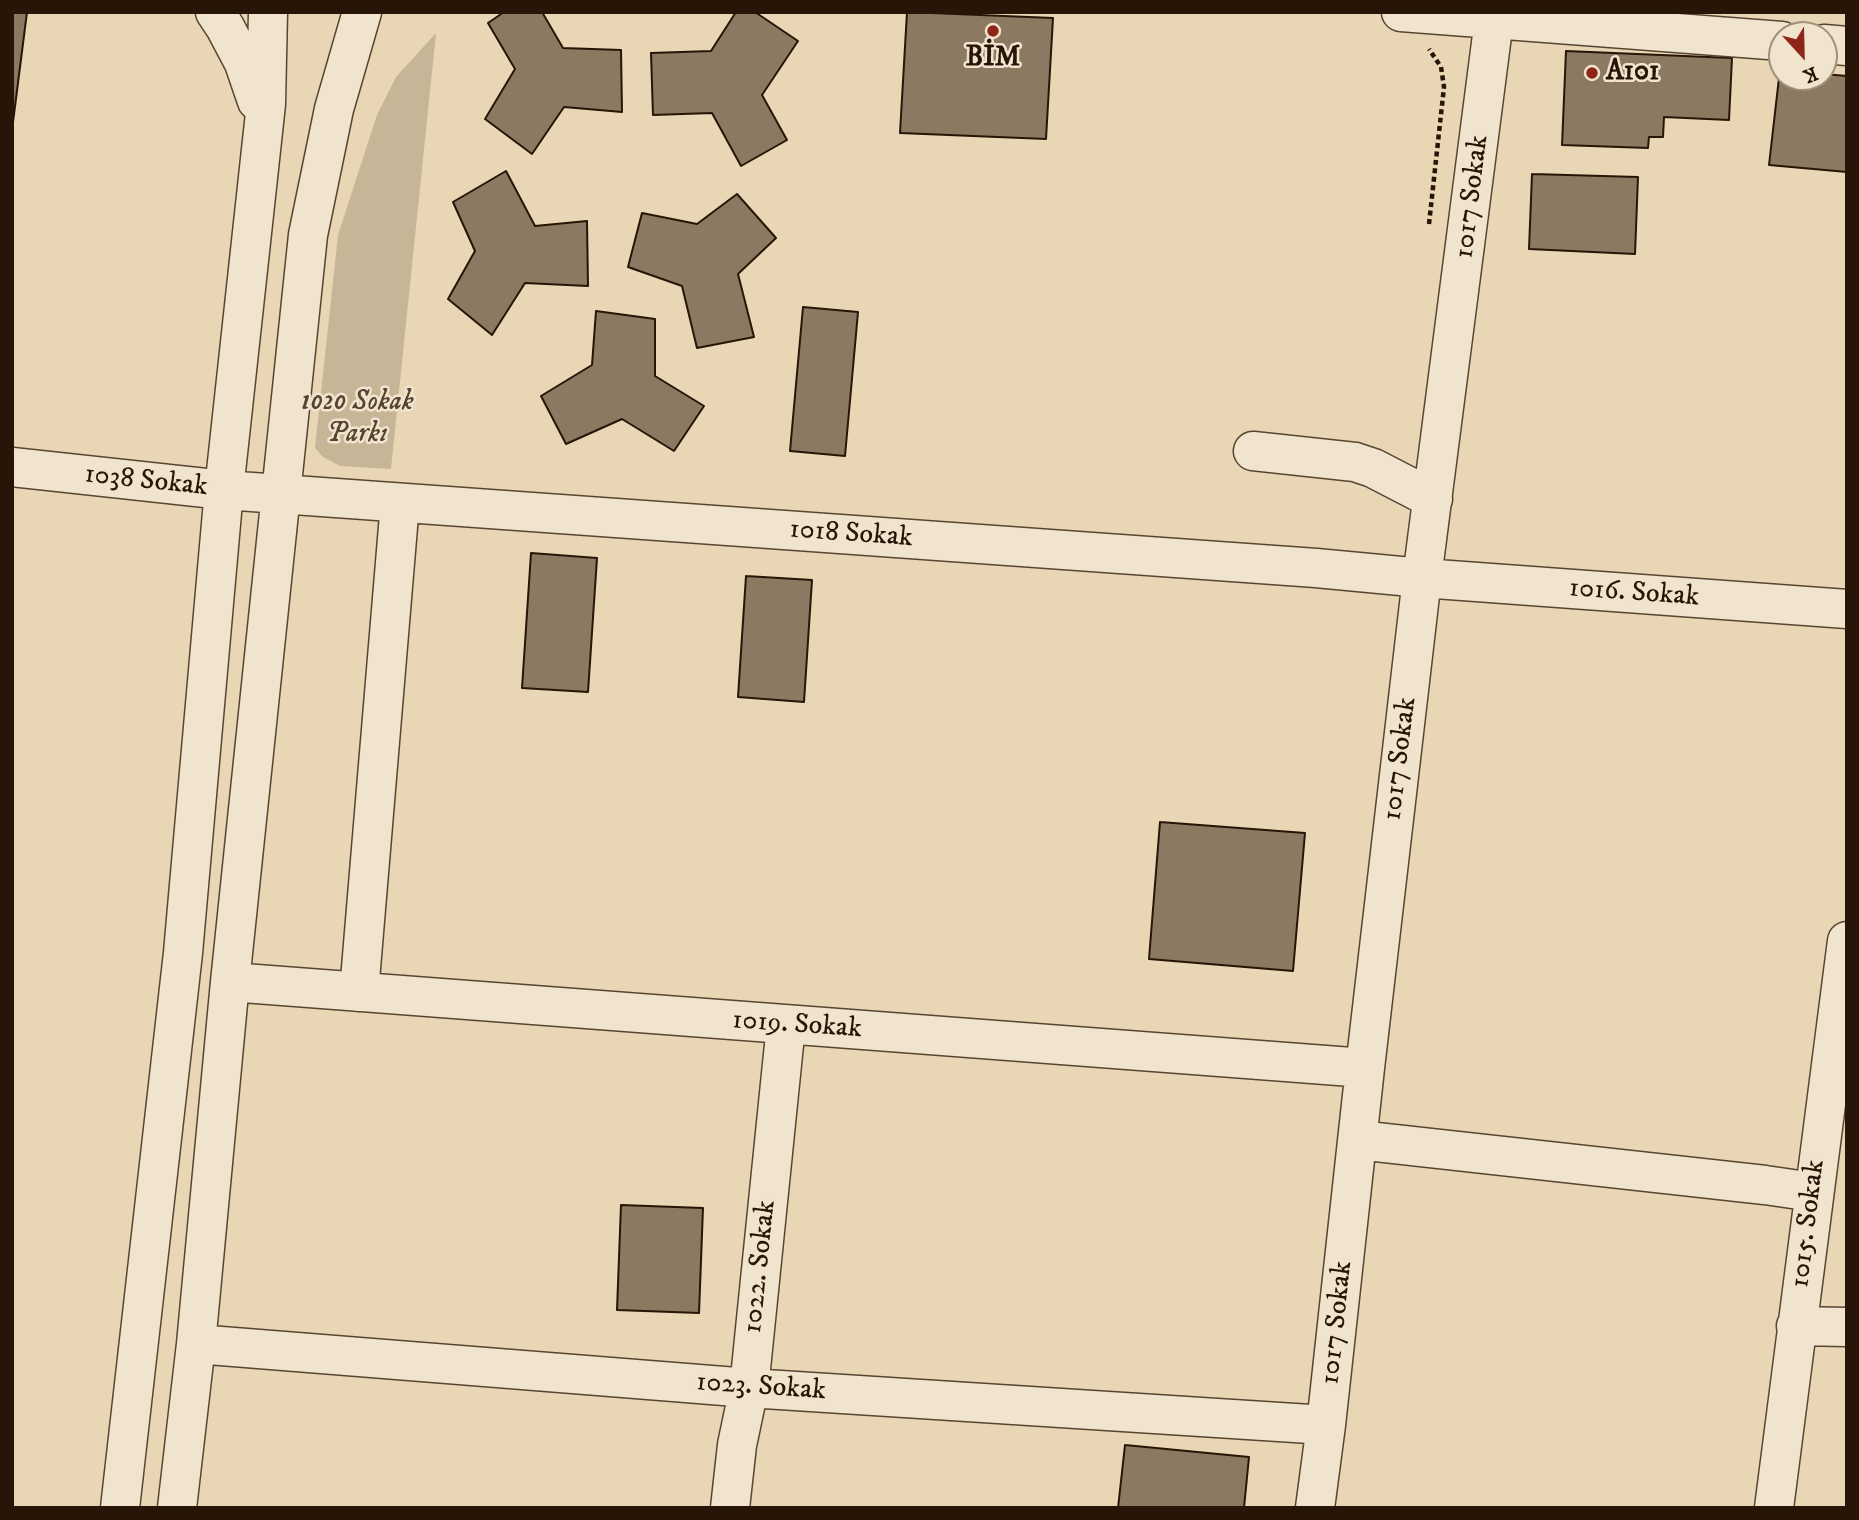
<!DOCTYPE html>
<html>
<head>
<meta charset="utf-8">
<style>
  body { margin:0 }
  #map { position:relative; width:1859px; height:1520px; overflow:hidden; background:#e8d6b4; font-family:"IM FELL DW Pica",serif }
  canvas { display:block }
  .frame { position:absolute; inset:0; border:14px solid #271507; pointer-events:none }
  .north { position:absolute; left:1768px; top:21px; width:70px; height:70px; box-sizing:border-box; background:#f0e4ce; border:2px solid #a0917e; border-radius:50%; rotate:158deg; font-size:19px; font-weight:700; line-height:28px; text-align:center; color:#271507 }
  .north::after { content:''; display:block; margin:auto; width:24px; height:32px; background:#8f2418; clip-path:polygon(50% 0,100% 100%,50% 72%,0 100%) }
</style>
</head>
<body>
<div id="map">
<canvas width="1859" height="1520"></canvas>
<div class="frame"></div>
<div class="north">K</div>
</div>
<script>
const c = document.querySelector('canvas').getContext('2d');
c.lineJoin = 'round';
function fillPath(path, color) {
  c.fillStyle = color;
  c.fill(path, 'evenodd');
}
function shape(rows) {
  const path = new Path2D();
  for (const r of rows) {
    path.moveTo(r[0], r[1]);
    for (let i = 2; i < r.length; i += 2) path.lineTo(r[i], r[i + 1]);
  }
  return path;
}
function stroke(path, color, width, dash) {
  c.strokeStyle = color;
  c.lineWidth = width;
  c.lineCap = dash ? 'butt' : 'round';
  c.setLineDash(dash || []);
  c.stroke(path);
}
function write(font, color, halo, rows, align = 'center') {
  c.font = font + ' "IM FELL DW Pica",serif';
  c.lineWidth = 5;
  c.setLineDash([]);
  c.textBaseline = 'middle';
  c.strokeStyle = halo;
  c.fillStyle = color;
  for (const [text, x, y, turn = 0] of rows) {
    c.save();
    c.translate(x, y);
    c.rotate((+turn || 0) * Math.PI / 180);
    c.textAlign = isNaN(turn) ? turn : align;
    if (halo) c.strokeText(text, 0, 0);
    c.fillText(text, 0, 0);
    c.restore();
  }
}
fillPath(shape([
  [436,33,391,469,340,466,323,457,315,448,338,235,377,115,396,77]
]), '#c7b597');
const building = shape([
  [12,12,27,12,12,130,12,12],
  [504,12,542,12,563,48,621,50,622,112,564,107,532,154,485,119,515,69,488,23,504,12],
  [736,12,755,12,798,41,762,95,787,140,741,166,712,113,653,115,651,53,711,51,736,12],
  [907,12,1053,18,1046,139,900,133,907,12],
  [1566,51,1732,58,1729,120,1664,117,1663,137,1649,137,1648,148,1562,145,1566,51],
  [1780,69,1782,69,1782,77,1824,77,1824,74,1847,76,1847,172,1769,165,1780,69],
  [506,171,535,226,587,221,588,286,525,283,492,335,448,299,475,251,453,202,506,171],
  [1532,174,1638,177,1635,254,1529,249,1532,174],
  [737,194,776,238,738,274,754,337,697,348,682,286,628,267,642,213,697,224,737,194],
  [803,307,858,312,845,456,790,451,803,307],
  [596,311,655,319,655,376,704,406,674,451,622,419,566,444,541,396,592,365,596,311],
  [531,553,597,558,588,692,522,688,531,553],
  [746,576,812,580,804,702,738,697,746,576],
  [1160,822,1305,833,1293,971,1149,959,1160,822],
  [621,1205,703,1208,699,1313,617,1310,621,1205],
  [1125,1445,1249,1457,1244,1508,1118,1508,1125,1445]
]);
fillPath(building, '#8b7961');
stroke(building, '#271507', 2);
const minor = shape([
  [215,12,225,27,244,63,257,101],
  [1401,12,1782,41],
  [1824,44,1847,46],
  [1253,451,1355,462,1373,468,1433,499],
  [12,467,224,490,1316,568,1422,578,1847,609],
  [230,982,1365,1068],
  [359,992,400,503],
  [1358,1140,1765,1185,1813,1192],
  [1796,1326,1847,1327],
  [196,1344,749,1388,1326,1425],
  [120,1508,183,953,224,490,266,104,268,12],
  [177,1508,196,1344,230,982,308,235,334,109,362,12],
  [730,1508,737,1445,749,1388,786,1025],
  [1315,1508,1326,1425,1365,1068,1422,578,1495,12],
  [1774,1508,1847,941]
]);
stroke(minor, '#574532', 41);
stroke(shape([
  [1429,224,1444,87,1441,67,1429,49]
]), '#271507', 4.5, [5, 3.5]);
stroke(minor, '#f0e4ce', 38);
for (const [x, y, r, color] of [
  [993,31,7,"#8f2418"],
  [1592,73,7,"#8f2418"]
]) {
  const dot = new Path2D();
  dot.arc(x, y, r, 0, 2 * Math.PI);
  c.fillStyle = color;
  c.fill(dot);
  stroke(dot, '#f0e4ce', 2.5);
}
write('bold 28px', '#271507', '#f0e4ce', [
  ["BİM",993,59],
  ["A101",1606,73,"left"]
]);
write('28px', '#271507', '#f0e4ce', [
  ["1017 Sokak",1473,197,-83],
  ["1038 Sokak",146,482,6],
  ["1018 Sokak",851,535,4],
  ["1016. Sokak",1634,594,4],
  ["1017 Sokak",1401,759,-83],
  ["1019. Sokak",797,1026,4],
  ["1015. Sokak",1809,1224,-83],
  ["1022. Sokak",761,1267,-84],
  ["1017 Sokak",1338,1323,-84],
  ["1023. Sokak",761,1388,4]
]);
write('italic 28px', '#574532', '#f0e4ce', [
  ["1020 Sokak",357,403],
  ["Parkı",357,435]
]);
</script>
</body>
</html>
